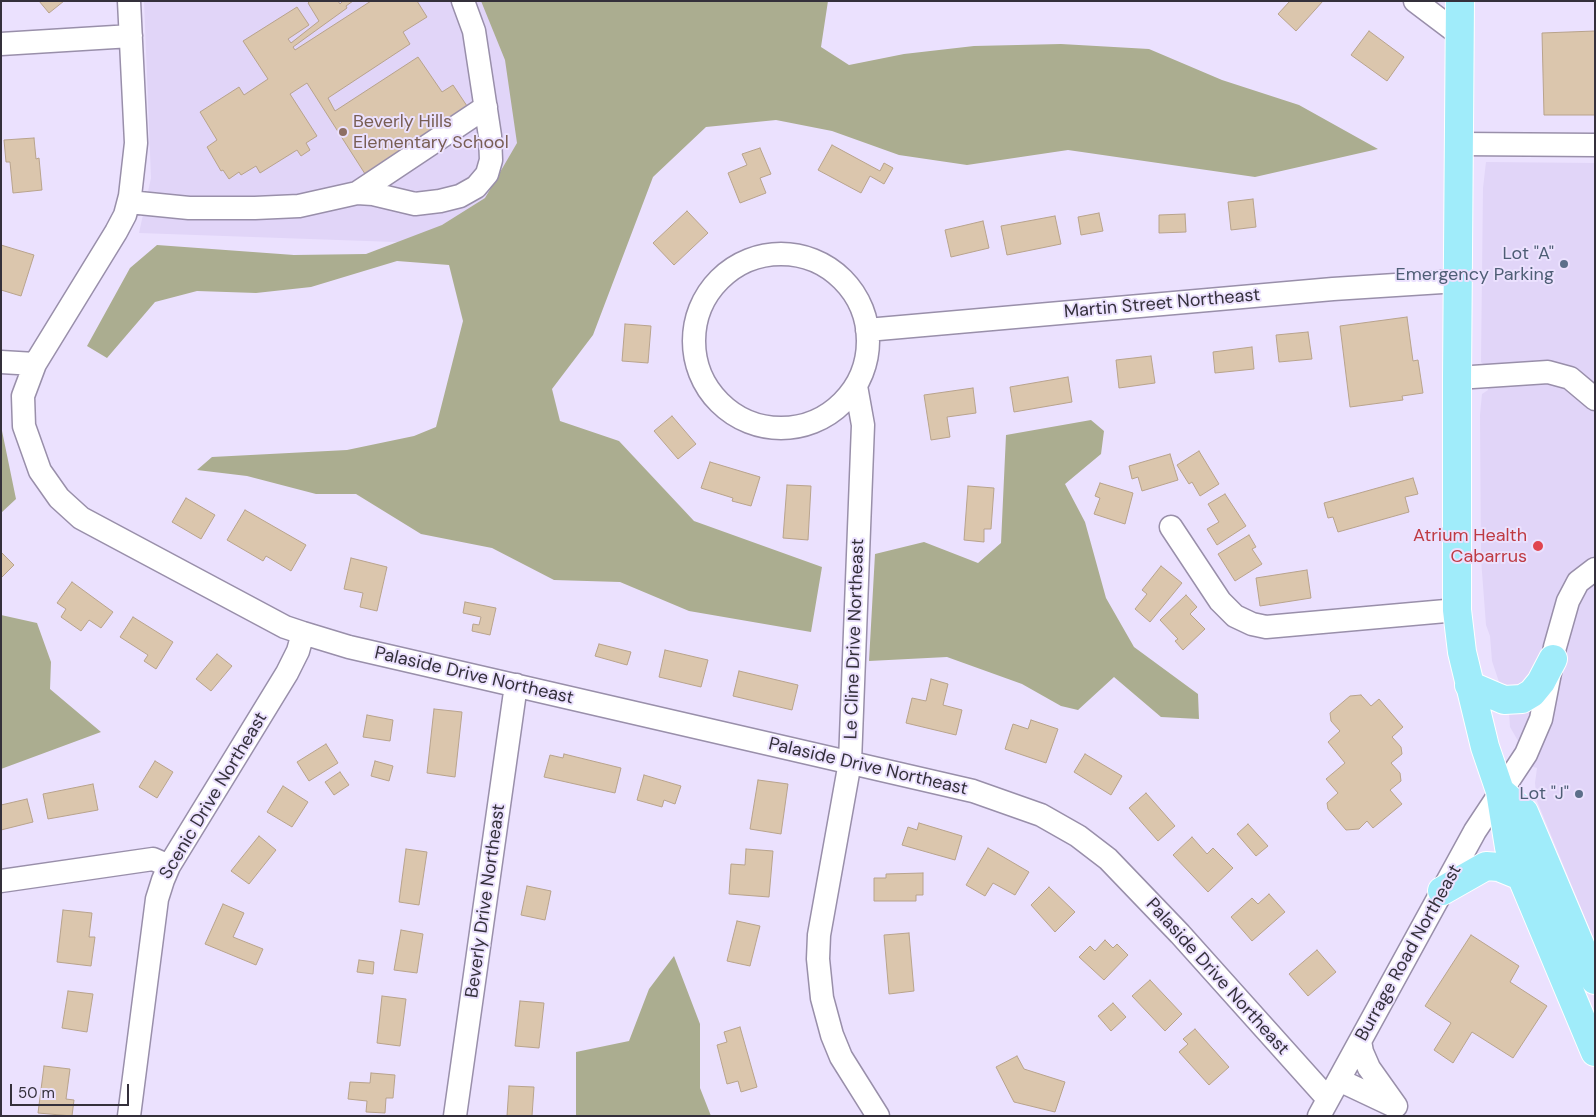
<!DOCTYPE html>
<html>
<head>
<meta charset="utf-8">
<style>
  body { margin:0 }
  #map { position:relative; width:1596px; height:1117px; overflow:hidden; background:#ebe1fe; font-family:"DM Sans",sans-serif }
  canvas { display:block }
  .frame { position:absolute; inset:0; border:2px solid #34303b; pointer-events:none }
  .scale { position:absolute; left:10px; top:1084px; width:119px; height:22px; box-sizing:border-box; border:2px solid #34303b; border-top:0; padding-left:6px; font-size:15px; line-height:18px; white-space:nowrap; color:#34303b; -webkit-text-stroke:4px #ebe1fe; paint-order:stroke }
</style>
</head>
<body>
<div id="map">
<canvas width="1596" height="1117"></canvas>
<div class="frame"></div>
<div class="scale">50 m</div>
</div>
<script>
const c = document.querySelector('canvas').getContext('2d');
c.lineJoin = 'round';
function fillPath(path, color) {
  c.fillStyle = color;
  c.fill(path, 'evenodd');
}
function shape(rows) {
  const path = new Path2D();
  for (const r of rows) {
    if (r.length === 3) {
      path.moveTo(r[0] + r[2], r[1]);
      path.arc(r[0], r[1], r[2], 0, 2 * Math.PI);
      continue;
    }
    path.moveTo(r[0], r[1]);
    for (let i = 2; i < r.length; i += 2) path.lineTo(r[i], r[i + 1]);
  }
  return path;
}
function stroke(path, color, width, dash) {
  c.strokeStyle = color;
  c.lineWidth = width;
  c.lineCap = dash ? 'butt' : 'round';
  c.setLineDash(dash || []);
  c.stroke(path);
}
function write(font, color, halo, rows, align = 'center') {
  c.font = font + ' "DM Sans",sans-serif';
  c.lineWidth = 4;
  c.setLineDash([]);
  c.textBaseline = 'middle';
  c.strokeStyle = halo;
  c.fillStyle = color;
  for (const [text, x, y, turn = 0] of rows) {
    c.save();
    c.translate(x, y);
    c.rotate((+turn || 0) * Math.PI / 180);
    c.textAlign = isNaN(turn) ? turn : align;
    if (halo) c.strokeText(text, 0, 0);
    c.fillText(text, 0, 0);
    c.restore();
  }
}
fillPath(shape([
  [144,1,513,1,535,156,452,244,139,233,151,178],
  [1486,162,1595,163,1595,942,1537,801,1535,783,1537,768,1533,767,1510,727,1509,712,1492,661,1490,636,1486,625,1481,559,1480,415,1482,394,1488,390,1484,365,1481,362,1483,188]
]), '#e1d5f8');
fillPath(shape([
  [481,1,828,1,821,47,849,65,904,54,974,46,1061,44,1149,49,1222,80,1299,105,1378,149,1255,177,1068,150,967,165,899,155,832,131,776,120,706,127,653,177,593,335,552,389,560,421,619,441,694,521,822,567,811,632,689,611,620,582,554,580,492,548,421,534,356,494,316,494,247,476,197,470,212,457,347,450,414,436,436,427,463,321,449,265,397,261,311,287,256,293,197,291,155,302,107,358,87,346,130,268,157,245,294,255,366,254,442,225,485,198,517,143,505,60],
  [1091,420,1104,431,1101,454,1065,484,1085,522,1106,598,1134,647,1198,694,1199,719,1161,717,1114,677,1078,710,1061,706,1022,684,947,657,869,661,875,554,924,542,978,563,1001,543,1006,435],
  [1,426,16,499,1,513],
  [1,615,37,623,51,662,50,689,101,732,1,769],
  [674,956,700,1024,700,1088,711,1116,576,1116,576,1052,629,1041,649,989]
]), '#abad90');
const building = shape([
  [39,1,64,1,49,13,39,1],
  [310,1,338,1,340,4,343,1,353,1,346,6,347,8,293,47,295,50,371,1,417,1,427,17,403,32,410,44,328,98,335,111,418,57,442,92,453,85,469,109,367,177,307,83,290,94,317,136,306,143,310,150,301,156,297,150,260,173,256,166,241,175,239,172,229,179,223,170,221,171,207,147,217,140,200,112,239,87,244,95,268,79,243,41,297,7,309,25,288,39,291,43,319,21,308,3,310,1],
  [1290,1,1323,1,1296,31,1278,14,1290,1],
  [1369,31,1404,57,1387,81,1351,55,1369,31],
  [1595,31,1595,115,1544,115,1542,33,1595,31],
  [34,138,36,159,39,158,42,190,13,193,10,162,6,162,4,140,34,138],
  [832,145,880,171,884,163,893,168,884,184,870,176,861,193,818,170,832,145],
  [760,148,771,174,760,178,766,193,740,203,728,173,747,165,742,154,760,148],
  [1253,199,1256,227,1231,230,1228,202,1253,199],
  [687,211,708,233,674,265,653,243,687,211],
  [1099,213,1103,231,1081,235,1078,217,1099,213],
  [1185,214,1186,232,1159,233,1159,215,1185,214],
  [1055,216,1061,244,1007,255,1001,226,1055,216],
  [983,221,989,248,951,257,945,230,983,221],
  [1,245,34,255,21,296,1,290,1,245],
  [1407,317,1413,361,1418,360,1423,393,1402,396,1403,400,1350,407,1340,326,1407,317],
  [625,324,651,326,648,363,622,361,625,324],
  [1308,332,1312,359,1279,362,1276,335,1308,332],
  [1252,347,1254,369,1215,373,1213,352,1252,347],
  [1151,356,1155,383,1119,388,1116,360,1151,356],
  [1068,377,1072,402,1014,412,1010,387,1068,377],
  [973,388,976,413,947,417,950,437,931,440,924,395,973,388],
  [672,416,696,444,678,459,654,431,672,416],
  [1199,451,1219,484,1200,496,1192,482,1189,484,1177,465,1199,451],
  [1170,454,1178,480,1142,491,1138,477,1132,479,1129,466,1170,454],
  [710,462,760,477,751,506,732,501,733,498,701,488,710,462],
  [1413,478,1418,494,1405,497,1409,512,1338,532,1333,517,1328,518,1324,503,1413,478],
  [1100,483,1133,493,1125,524,1094,514,1100,498,1095,496,1100,483],
  [787,485,811,486,808,540,783,538,787,485],
  [968,486,994,488,991,529,984,529,984,542,964,540,968,486],
  [1225,494,1246,526,1217,545,1207,529,1219,522,1208,504,1225,494],
  [186,498,215,515,201,539,172,522,186,498],
  [245,510,306,545,291,571,266,556,263,561,227,540,245,510],
  [1249,535,1256,547,1252,549,1262,564,1235,581,1218,554,1249,535],
  [1,552,14,565,1,578,1,552],
  [351,558,387,567,377,611,360,607,363,593,344,589,351,558],
  [1161,566,1182,583,1150,622,1135,609,1147,594,1142,590,1161,566],
  [1307,570,1311,598,1260,606,1256,578,1307,570],
  [72,582,113,612,101,628,89,620,81,631,61,617,66,609,57,603,72,582],
  [1186,595,1197,607,1190,614,1205,629,1183,650,1175,641,1178,639,1160,620,1186,595],
  [465,602,496,608,490,635,472,631,473,624,479,625,481,617,463,613,465,602],
  [133,617,173,642,156,669,144,661,148,655,120,637,133,617],
  [599,644,631,652,627,665,595,656,599,644],
  [665,650,708,660,701,687,659,677,665,650],
  [217,654,232,666,211,691,196,679,217,654],
  [739,671,798,685,792,710,733,696,739,671],
  [931,679,948,684,943,705,962,710,956,735,906,723,912,698,926,701,931,679],
  [1361,695,1371,706,1379,699,1403,727,1392,737,1401,747,1402,754,1391,763,1400,773,1401,781,1390,790,1402,804,1373,828,1367,821,1359,829,1346,830,1328,809,1327,803,1338,793,1326,779,1345,763,1328,742,1340,731,1331,721,1330,713,1350,696,1361,695],
  [434,709,462,712,455,777,427,773,434,709],
  [367,715,393,720,390,741,363,737,367,715],
  [1031,720,1058,729,1046,763,1005,749,1013,724,1028,729,1031,720],
  [326,744,338,763,309,781,297,762,326,744],
  [564,754,621,768,615,793,544,777,550,755,563,758,564,754],
  [1085,754,1122,776,1111,795,1074,772,1085,754],
  [155,761,173,772,157,798,139,787,155,761],
  [375,761,393,766,389,781,371,776,375,761],
  [340,772,349,785,334,795,325,782,340,772],
  [644,775,681,786,675,804,664,800,662,807,637,800,644,775],
  [758,780,788,784,781,834,750,829,758,780],
  [93,784,98,810,48,819,43,794,93,784],
  [283,786,308,802,292,827,267,812,283,786],
  [1146,793,1175,826,1158,841,1129,808,1146,793],
  [27,799,33,822,1,830,1,805,27,799],
  [919,823,962,836,955,860,902,845,908,827,917,830,919,823],
  [1248,824,1268,846,1256,856,1237,834,1248,824],
  [259,836,276,850,249,884,231,871,259,836],
  [1192,837,1207,854,1213,848,1233,868,1208,892,1173,855,1192,837],
  [988,848,1029,872,1015,895,993,883,985,896,966,885,988,848],
  [406,849,427,852,419,905,399,902,406,849],
  [746,849,773,851,769,897,729,894,731,864,745,865,746,849],
  [923,873,923,895,916,895,916,901,874,901,874,878,886,878,886,874,923,873],
  [527,886,551,891,545,920,521,915,527,886],
  [1049,887,1075,912,1055,932,1031,905,1049,887],
  [1269,894,1285,912,1252,941,1231,917,1252,898,1258,904,1269,894],
  [223,904,244,913,233,937,263,949,256,965,205,944,223,904],
  [63,910,92,913,89,937,95,937,91,966,57,962,63,910],
  [737,921,760,926,750,966,727,961,737,921],
  [401,930,423,934,417,973,394,970,401,930],
  [909,933,914,991,889,994,884,935,909,933],
  [1471,935,1519,966,1510,982,1547,1006,1513,1058,1472,1032,1453,1063,1434,1050,1451,1023,1425,1006,1471,935],
  [1105,940,1113,948,1117,944,1128,955,1104,980,1079,957,1090,946,1095,951,1105,940],
  [1317,950,1336,972,1308,996,1289,974,1317,950],
  [359,960,374,962,373,974,357,972,359,960],
  [1150,980,1182,1014,1165,1031,1132,996,1150,980],
  [68,991,93,994,87,1032,62,1028,68,991],
  [382,996,406,999,400,1046,377,1043,382,996],
  [520,1001,544,1003,539,1048,515,1046,520,1001],
  [1113,1003,1126,1017,1111,1031,1098,1016,1113,1003],
  [740,1027,757,1087,741,1092,738,1081,727,1084,717,1045,727,1042,724,1032,740,1027],
  [1195,1029,1229,1067,1209,1085,1179,1052,1188,1044,1183,1039,1195,1029],
  [1017,1056,1024,1069,1065,1082,1055,1112,1014,1102,996,1067,1017,1056],
  [44,1066,70,1069,66,1099,74,1100,72,1116,38,1113,44,1066],
  [371,1073,395,1075,393,1098,386,1098,385,1113,366,1112,367,1101,348,1099,350,1082,370,1083,371,1073],
  [509,1086,534,1087,532,1116,507,1116,509,1086]
]);
fillPath(building, '#dbc6ad');
stroke(building, '#b8a38c', 1);
const minor = shape([
  [129,1,136,143,130,196,125,215,116,232,35,364,23,396,24,426,40,471,59,498,81,518,285,627,303,633,349,647,973,791,1041,815,1078,836,1108,859,1180,934,1328,1099],
  [1415,1,1460,35],
  [1,44,131,36],
  [1459,144,1595,145],
  [357,193,486,107],
  [129,202,189,208,255,208,299,206,357,193,373,194,415,204,440,201,460,196,476,187,487,174,491,160,490,136,474,31,463,1],
  [781,341,87],
  [867,330,1333,289,1458,281],
  [1,362,35,364],
  [1457,378,1548,372,1570,378,1595,399],
  [856,386,863,425,850,762,819,935,818,959,822,998,832,1035,841,1057,878,1116],
  [1171,527,1220,601,1235,616,1252,624,1266,627,1457,610],
  [1,881,153,859,169,866],
  [1360,1041,1362,1052,1369,1068,1396,1106],
  [1339,1080,1392,1105],
  [129,1116,157,899,163,880,169,866,287,673,298,651,303,633],
  [455,1116,516,685],
  [1319,1116,1475,831,1526,754,1541,719,1555,647,1568,601,1578,582,1595,569]
]);
const major = shape([
  [1460,1,1457,378,1457,610,1462,652,1485,747,1500,791,1509,847,1595,1052],
  [1469,685,1504,700,1522,699,1532,693,1541,682,1553,659],
  [1500,791,1524,812,1595,980],
  [1442,891,1486,866,1499,867,1521,876]
]);
stroke(minor, '#998faa', 25);
stroke(major, '#fff', 30);
stroke(minor, '#fff', 22);
stroke(major, '#a0ecfa', 28);
for (const [x, y, r, color] of [
  [343,132,5,"#8d6e63"],
  [1564,264,5,"#5c6f8a"],
  [1538,546,6,"#e0444e"],
  [1579,794,5,"#5c6f8a"]
]) {
  const dot = new Path2D();
  dot.arc(x, y, r, 0, 2 * Math.PI);
  c.fillStyle = color;
  c.fill(dot);
  stroke(dot, '#ebe1fe', 2);
}
write('18px', '#785e54', '#ebe1fe', [
  ["Beverly Hills",353,122],
  ["Elementary School",353,143]
], 'left');
write('18px', '#4e5e75', '#ebe1fe', [
  ["Lot \"A\"",1554,254],
  ["Emergency Parking",1554,275],
  ["Lot \"J\"",1569,794]
], 'right');
write('18px', '#34303b', '#ebe1fe', [
  ["Martin Street Northeast",1162,304,-5],
  ["Le Cline Drive Northeast",855,639,-88],
  ["Palaside Drive Northeast",474,676,13],
  ["Palaside Drive Northeast",868,767,13],
  ["Scenic Drive Northeast",214,796,-59],
  ["Beverly Drive Northeast",486,901,-82],
  ["Burrage Road Northeast",1409,953,-61],
  ["Palaside Drive Northeast",1217,977,48]
]);
write('18px', '#be3a42', '#ebe1fe', [
  ["Atrium Health",1527,536],
  ["Cabarrus",1527,557]
], 'right');
</script>
</body>
</html>
